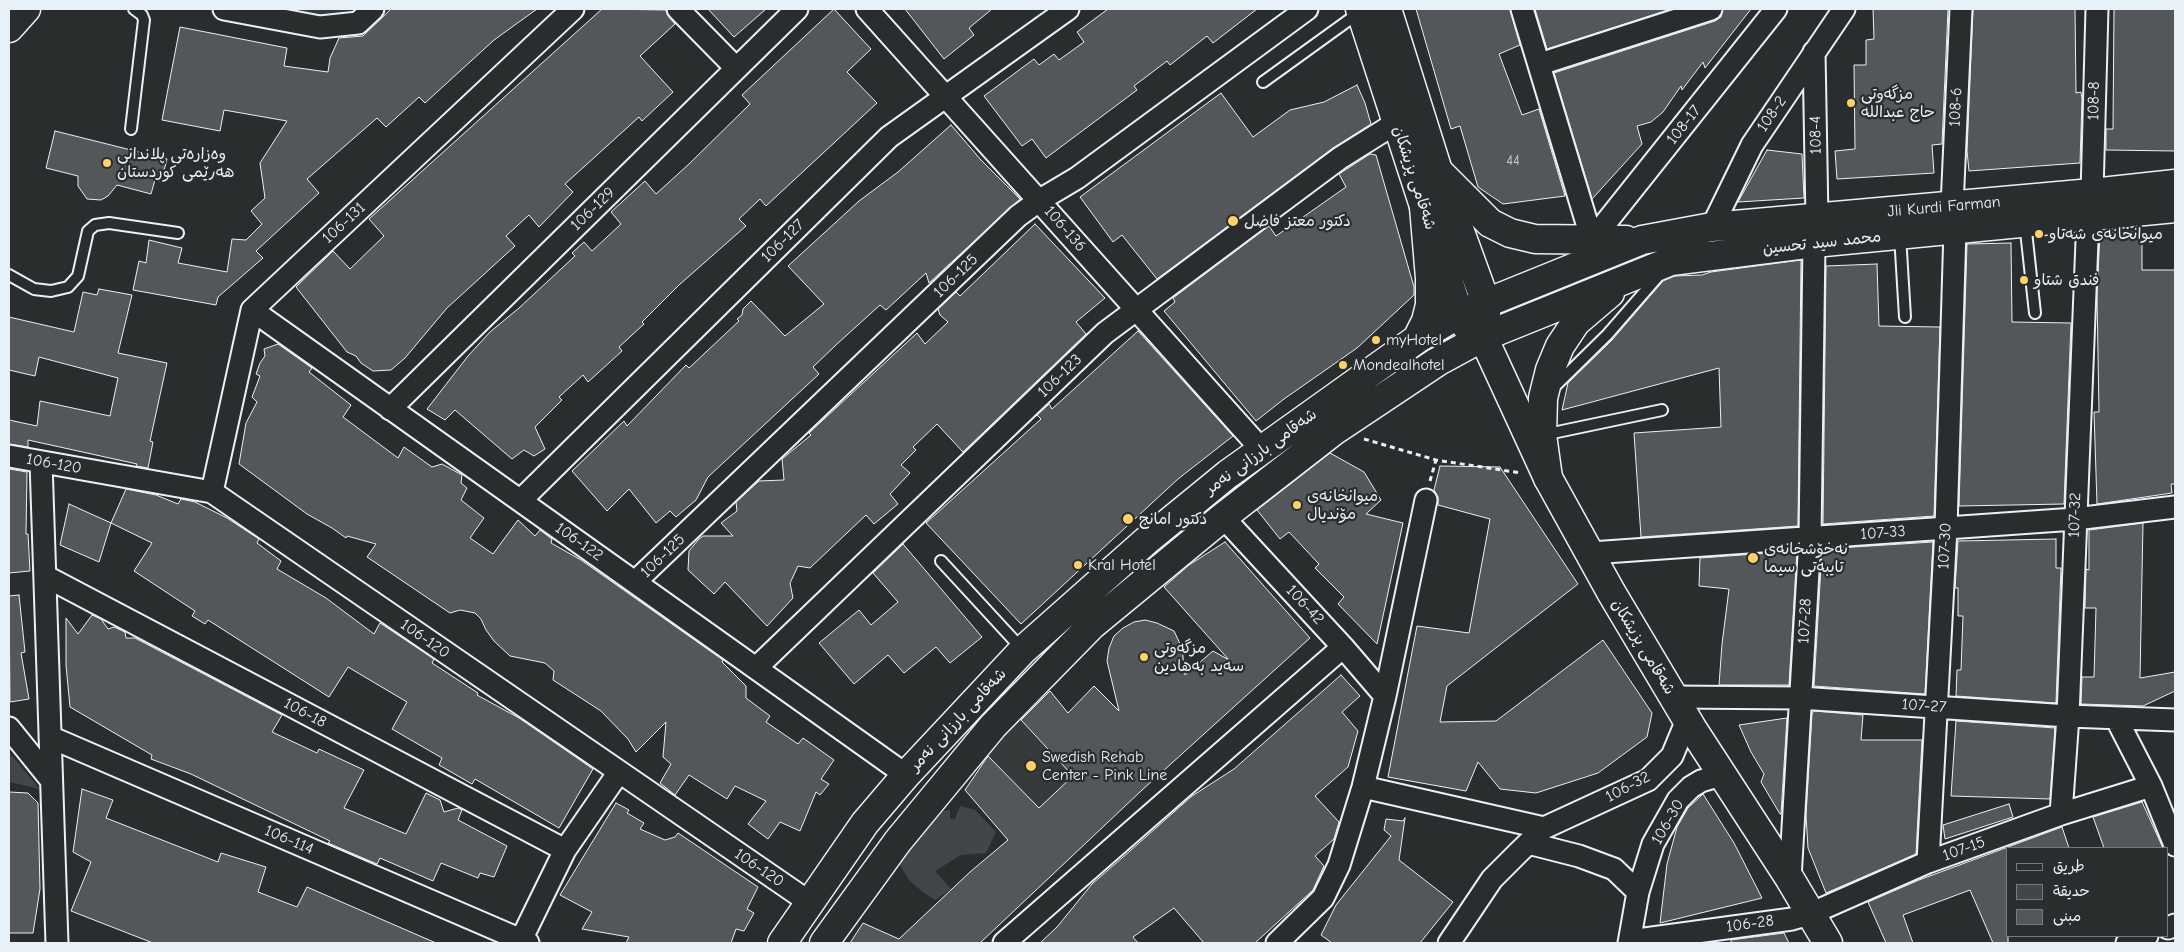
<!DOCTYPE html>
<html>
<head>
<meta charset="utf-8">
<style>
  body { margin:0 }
  #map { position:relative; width:2184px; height:952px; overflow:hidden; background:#2a2d2e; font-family:"Comic Neue","Playpen Sans Arabic",sans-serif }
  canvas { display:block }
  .frame { position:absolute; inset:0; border:10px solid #e8f1f8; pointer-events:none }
  .legend { position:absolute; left:2006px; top:847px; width:162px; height:90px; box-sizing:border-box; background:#2a2d2e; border:1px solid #767b7f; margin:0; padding:6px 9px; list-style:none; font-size:15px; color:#e8f1f8 }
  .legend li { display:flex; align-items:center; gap:10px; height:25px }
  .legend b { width:25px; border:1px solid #767b7f }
</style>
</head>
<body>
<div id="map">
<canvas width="2184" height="952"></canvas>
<div class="frame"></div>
<ul class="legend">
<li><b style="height:6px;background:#2a2d2e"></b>طريق</li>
<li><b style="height:14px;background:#424648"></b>حديقة</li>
<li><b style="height:14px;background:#535759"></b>مبنى</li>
</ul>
</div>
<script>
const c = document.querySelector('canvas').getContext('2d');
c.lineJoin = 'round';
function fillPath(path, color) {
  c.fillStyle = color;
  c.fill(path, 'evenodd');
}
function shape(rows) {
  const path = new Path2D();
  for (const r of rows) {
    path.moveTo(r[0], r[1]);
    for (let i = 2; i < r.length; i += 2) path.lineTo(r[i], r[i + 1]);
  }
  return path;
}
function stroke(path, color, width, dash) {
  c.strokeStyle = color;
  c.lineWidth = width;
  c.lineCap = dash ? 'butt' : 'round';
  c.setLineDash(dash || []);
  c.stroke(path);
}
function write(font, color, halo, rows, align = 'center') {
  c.font = font + ' "Comic Neue","Playpen Sans Arabic",sans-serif';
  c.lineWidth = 4.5;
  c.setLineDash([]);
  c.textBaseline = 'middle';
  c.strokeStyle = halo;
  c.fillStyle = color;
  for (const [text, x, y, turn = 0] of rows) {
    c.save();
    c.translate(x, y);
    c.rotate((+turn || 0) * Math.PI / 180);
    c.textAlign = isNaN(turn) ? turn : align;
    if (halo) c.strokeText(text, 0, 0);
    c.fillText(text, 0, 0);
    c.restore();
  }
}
fillPath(shape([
  [279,9,348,9,340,16,327,18],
  [1019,719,1073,776,1039,808,988,756]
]), '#363a3b');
fillPath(shape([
  [9,752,40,789,9,782],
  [960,806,975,810,996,832,986,853,961,855,935,871,951,889,935,900,924,893,910,881,898,862,943,811,950,810,950,819,955,819]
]), '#424648');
const building = shape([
  [391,9,537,9,494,40,425,103,419,97,386,127,377,118,307,179,319,193,256,251,263,258,218,297,216,305,133,290,139,261,146,263,149,240,182,248,178,263,227,272,232,239,246,240,262,224,251,211,265,198,260,163,287,121,224,110,220,131,162,120,180,27,287,48,284,66,328,72,330,58,339,38,363,36,391,9],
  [602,9,666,10,669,17,675,24,640,56,673,92,642,121,639,117,565,184,573,192,539,227,529,215,506,236,515,246,447,308,405,358,391,370,373,371,361,363,356,356,347,352,296,287,333,251,350,269,384,236,369,219,602,9],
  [708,9,766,9,734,37,708,9],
  [834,9,871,49,847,72,877,103,766,206,760,199,739,219,746,226,679,285,642,322,644,324,619,347,622,351,588,382,583,375,559,397,562,400,535,427,545,449,534,456,524,450,512,459,455,410,445,420,427,409,468,356,490,332,519,308,575,256,572,253,584,242,592,251,621,224,611,212,645,181,656,194,689,164,750,104,742,95,834,9],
  [905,9,992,9,969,28,974,35,944,59,905,9],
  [1108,9,1257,9,1213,43,1207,36,1170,65,1167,61,1134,86,1137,90,1046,158,1032,139,1022,146,984,96,1034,59,1039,65,1054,54,1059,60,1084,42,1077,32,1108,9],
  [1416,9,1510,9,1520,45,1499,54,1522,115,1539,109,1565,196,1503,204,1478,187,1460,126,1451,129,1416,9],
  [1535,9,1671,9,1547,49,1535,9],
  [1723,9,1751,9,1705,68,1703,62,1682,90,1681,86,1663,112,1651,122,1637,126,1642,144,1592,199,1554,73,1715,21,1721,17,1723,9],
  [1873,9,1948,9,1942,144,1932,145,1934,173,1837,179,1835,151,1855,149,1854,65,1866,65,1866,40,1874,39,1873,9],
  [1973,9,2075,9,2076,93,2081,92,2082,99,2080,163,1969,171,1967,151,1973,9],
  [2114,9,2175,9,2175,151,2106,150,2106,129,2113,129,2114,9],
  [1357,85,1365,103,1371,124,1333,148,1157,279,1122,235,1113,242,1080,197,1221,93,1253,137,1290,110,1324,102,1357,85],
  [951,125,981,160,1020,199,929,283,926,273,886,310,880,305,837,344,813,367,819,374,708,477,696,500,676,517,670,511,656,523,629,489,607,511,572,471,624,421,627,426,686,365,689,368,739,321,737,319,742,315,743,309,751,301,785,336,824,304,788,266,859,201,898,172,951,125],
  [55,131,167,159,161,182,155,180,151,194,117,185,108,196,101,200,87,199,78,186,78,176,46,168,55,131],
  [1767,150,1802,154,1804,198,1738,202,1767,150],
  [1370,154,1376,155,1414,287,1414,295,1357,348,1284,399,1256,421,1164,311,1175,302,1173,298,1269,226,1276,236,1346,187,1339,174,1370,154],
  [1035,224,1105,298,1076,322,1086,334,963,452,937,424,913,447,916,450,901,465,910,473,890,494,898,504,874,524,866,515,810,568,798,566,790,583,793,598,767,626,725,582,714,594,688,570,689,551,698,540,703,536,733,536,721,523,737,511,736,502,759,481,784,480,782,459,811,435,809,433,917,333,925,344,948,322,940,315,938,309,956,292,960,296,1035,224],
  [2100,232,2142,232,2142,270,2175,270,2175,484,2171,484,2172,493,2097,504,2094,412,2099,412,2097,295,2100,232],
  [2011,243,2012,322,2071,323,2064,504,1959,506,1967,244,2011,243],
  [1801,260,1798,526,1641,537,1634,433,1721,427,1719,368,1562,410,1568,383,1612,340,1663,281,1675,276,1702,275,1711,272,1801,260],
  [1877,264,1879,326,1940,327,1934,516,1823,524,1826,266,1877,264],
  [99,289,132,295,118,353,167,363,150,441,153,442,148,468,136,466,137,464,28,440,28,447,9,444,9,420,37,426,40,401,110,416,118,378,39,357,35,376,9,370,9,317,74,332,83,292,97,295,99,289],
  [1138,331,1233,436,1178,479,1021,624,926,523,1041,419,1037,415,1049,404,1052,409,1138,331],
  [278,344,312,368,309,372,351,405,343,417,398,458,404,447,432,467,442,464,462,475,461,483,467,488,461,500,484,518,470,538,493,554,518,520,535,536,540,530,552,539,551,543,581,560,723,660,722,662,746,686,746,698,770,716,766,722,798,744,803,738,834,760,821,779,829,784,820,795,816,792,800,831,780,822,768,839,748,824,766,801,735,786,727,799,689,775,675,795,660,783,671,764,663,757,666,722,636,752,628,739,601,711,553,680,554,671,545,663,510,656,494,641,486,630,481,619,475,613,460,610,450,613,367,557,376,544,347,536,346,538,332,528,307,514,239,464,246,423,257,402,252,397,260,376,256,374,260,363,265,356,264,349,278,344],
  [1330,453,1364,472,1381,500,1366,514,1403,523,1377,644,1338,604,1344,597,1315,568,1319,564,1289,532,1280,539,1257,510,1330,453],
  [1440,466,1500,467,1578,584,1447,686,1440,722,1496,721,1603,640,1652,713,1647,737,1598,773,1536,793,1500,789,1478,762,1466,791,1388,777,1417,626,1469,633,1490,519,1438,505,1438,497,1434,490,1440,466],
  [9,469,27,472,26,534,28,534,30,571,9,573,9,469],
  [126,489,156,495,178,504,181,499,195,502,227,518,259,539,257,543,281,561,277,569,326,598,374,634,380,623,434,659,432,663,478,693,477,695,519,718,593,769,559,828,475,779,472,784,439,765,442,758,392,729,407,702,348,667,329,697,208,620,205,624,192,616,195,611,134,571,152,543,111,523,126,489],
  [69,504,111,523,99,562,60,545,69,504],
  [2143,523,2140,678,2175,672,2175,691,2143,706,2081,704,2082,677,2094,677,2096,608,2085,608,2086,569,2089,570,2089,530,2143,523],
  [2056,539,2056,568,2061,568,2056,703,1956,696,1957,670,1961,670,1963,616,1958,616,1958,588,1955,588,1958,541,2056,539],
  [1225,542,1310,638,1141,791,980,943,850,943,863,923,899,939,970,872,1008,840,965,790,988,756,1039,808,1073,776,1021,720,1050,691,1068,713,1094,686,1119,711,1107,661,1109,648,1114,636,1123,628,1134,622,1145,620,1157,623,1174,631,1182,648,1185,675,1213,651,1229,660,1164,587,1189,565,1225,542],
  [1933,542,1925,694,1814,686,1822,549,1933,542],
  [903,544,982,637,950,663,936,647,904,673,888,655,854,684,819,643,859,610,871,625,898,602,873,573,903,544],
  [1797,551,1789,685,1719,685,1722,644,1729,589,1699,586,1700,558,1797,551],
  [19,595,25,652,21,653,29,699,10,702,9,596,19,595],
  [92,615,101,619,108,629,114,627,125,632,126,638,135,638,282,715,272,732,317,753,319,749,364,770,344,808,406,834,426,793,440,800,444,812,458,808,462,810,458,820,507,846,494,877,480,873,478,878,441,863,433,881,380,858,377,864,328,843,330,841,191,774,151,759,152,755,70,707,66,665,66,618,78,634,92,615],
  [1341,675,1360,696,1342,712,1358,731,1348,767,1315,796,1339,822,1334,839,1315,856,1324,866,1313,890,1255,943,1204,943,1174,908,1133,937,1138,943,1040,943,1057,927,1092,884,1130,851,1192,796,1234,769,1341,675],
  [1814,711,1863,715,1861,740,1922,740,1916,854,1826,893,1808,848,1806,815,1812,714,1814,711],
  [1787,718,1781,814,1780,814,1761,782,1764,774,1751,752,1739,725,1787,718],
  [1956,721,2055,728,2050,799,1951,796,1956,721],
  [82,789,113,800,106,818,218,862,221,853,266,867,258,892,297,907,307,887,436,943,153,943,71,911,91,862,73,852,82,789],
  [9,792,28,793,38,803,40,889,33,933,9,933,9,792],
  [1703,794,1734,843,1762,898,1660,923,1667,864,1677,827,1688,808,1703,794],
  [2142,802,2163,848,2104,848,2093,817,2142,802],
  [616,803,629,810,627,813,644,823,640,829,665,840,675,837,678,833,758,887,747,909,754,913,744,931,736,929,731,943,626,943,629,937,582,929,592,912,560,895,616,803],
  [2009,804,2013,817,1945,839,1943,825,2009,804],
  [1405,818,1399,860,1453,902,1420,943,1332,943,1321,935,1336,905,1391,836,1384,830,1386,819,1403,821,1405,818],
  [2062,827,2069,848,2008,848,2008,943,1993,943,1970,890,1903,915,1913,943,1886,943,1868,902,1919,880,2062,827],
  [1784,933,1789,943,1731,943,1731,940,1784,933]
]);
fillPath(building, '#535759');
stroke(building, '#e8f1f8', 1);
const service = shape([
  [1263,82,1360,12],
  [131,129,144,20,142,15,134,9],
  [2025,222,2035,313],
  [1900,235,1905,317],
  [9,275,34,289,51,291,68,287,78,276,88,231,95,225,109,223,178,233],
  [1553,388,1607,335,1661,273],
  [1543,435,1662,410],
  [941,561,1022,649]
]);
const minor = shape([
  [224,9,320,27,358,23,373,9],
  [678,9,736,68],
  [867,9,1262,450],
  [1522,9,1592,240],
  [1814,52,1817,219],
  [1540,64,1711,9],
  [2092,193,2097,9],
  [1952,206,1961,9],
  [1712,227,1752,145,1844,9],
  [1592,240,1776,9],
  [252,310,906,775],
  [390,409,797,9],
  [9,456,212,492,809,902],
  [41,462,57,943],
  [212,492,252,310,573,9],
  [521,500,889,137,1068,9],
  [1223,517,1343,647,1385,696],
  [1591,553,2075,519,2175,507],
  [45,576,565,850],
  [635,582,1018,216,1040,200,1077,178,1307,9],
  [756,668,1105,333,1340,158,1396,123],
  [1673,697,1800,698,2068,716,2175,720],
  [2116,718,2151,786,2175,845],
  [9,728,51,780],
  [50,737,528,943],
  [1363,787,1544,828],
  [2061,814,2068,716,2088,216],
  [1528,843,1579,856,1614,869,1638,892],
  [1928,862,1946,528,1955,229],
  [1790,879,1810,538,1814,243],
  [2168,928,2175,925],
  [521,940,565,850,619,772],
  [1004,943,1343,647],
  [1277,943,1323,898,1339,865,1363,787,1385,696,1426,500],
  [1449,943,1492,879,1519,852,1544,828,1648,780,1672,756,1687,720],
  [1629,943,1638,892,1653,844,1678,800,1691,787,1701,781,1714,777,1724,778],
  [1631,943,1630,941,1792,919,1810,914,1928,862,2061,814,2151,786],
  [2127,943,2147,936]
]);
const secondary = shape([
  [1360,9,1459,314,1466,326,1483,337,1548,478,1611,592,1692,728,1790,879,1828,943],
  [1387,9,1438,171,1486,303,1486,326]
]);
const primary = shape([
  [1438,171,1490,223,1510,233,1535,239,1626,240],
  [1417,339,1426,321,1430,305,1430,278,1424,207],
  [1548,478,1542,435,1543,398,1550,370,1560,346,1576,322,1610,293],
  [782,943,865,823,906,775,1023,650,1146,541,1228,474,1417,339,1459,314,1642,240,1712,227,2092,193,2175,184],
  [824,943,898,841,993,726,1092,625,1223,517,1335,430,1437,362,1483,337,1671,261,1814,243,2175,208]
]);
const trunk = shape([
  [9,28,26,9]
]);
stroke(service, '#e8f1f8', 14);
stroke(minor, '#e8f1f8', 25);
stroke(secondary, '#e8f1f8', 31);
stroke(primary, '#e8f1f8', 31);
stroke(trunk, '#e8f1f8', 31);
stroke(shape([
  [1364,439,1436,460,1521,473],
  [1430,481,1436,460]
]), '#e8f1f8', 3, [5, 4]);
stroke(service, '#2a2d2e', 10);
stroke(minor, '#2a2d2e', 21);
stroke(secondary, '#2a2d2e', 28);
stroke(primary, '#2a2d2e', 28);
stroke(trunk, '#2a2d2e', 28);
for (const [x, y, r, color] of [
  [1851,103,5,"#ffd166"],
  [107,163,5,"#ffd166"],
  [1233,221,6,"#ffd166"],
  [2039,234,5,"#ffd166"],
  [2024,280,5,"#ffd166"],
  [1376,340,5,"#ffd166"],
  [1343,365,5,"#ffd166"],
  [1297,505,5,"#ffd166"],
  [1128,519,6,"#ffd166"],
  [1753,558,6,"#ffd166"],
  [1078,565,5,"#ffd166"],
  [1144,657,5,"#ffd166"],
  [1031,766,6,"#ffd166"]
]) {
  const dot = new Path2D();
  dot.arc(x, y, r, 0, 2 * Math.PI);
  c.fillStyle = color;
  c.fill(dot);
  stroke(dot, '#2a2d2e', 2);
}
write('14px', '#c3cad0', null, [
  ["44",1513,161]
]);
write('16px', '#e8f1f8', '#2a2d2e', [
  ["مزگەوتی",1861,94],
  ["حاج عبدالله",1861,112],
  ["وەزارەتی پلاندانی",117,154],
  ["هەرێمی کوردستان",117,172],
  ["دكتور معتز فاضل",1244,221],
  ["میوانخانەی شەتاو",2049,234],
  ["فندق شتاو",2034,280],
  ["myHotel",1386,340],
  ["Mondealhotel",1353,365],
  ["میوانخانەی",1307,496],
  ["مۆندیال",1307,514],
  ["دكتور امانج",1139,519],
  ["نەخۆشخانەی",1764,549],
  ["تایبەتی سیما",1764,567],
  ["Kral Hotel",1088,565],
  ["مزگەوتی",1154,648],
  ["سەید بەهادین",1154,666],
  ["Swedish Rehab",1042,757],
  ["Center - Pink Line",1042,775]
], 'left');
write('16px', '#e8f1f8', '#2a2d2e', [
  ["108-8",2094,101,-89],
  ["108-6",1956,107,-87],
  ["108-2",1772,114,-56],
  ["108-17",1684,125,-52],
  ["108-4",1816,135,-91],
  ["شەقامی پزیشکان",1414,178,72],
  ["Jli Kurdi Farman",1944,207,-5],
  ["106-129",593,209,-44],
  ["106-131",344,223,-43],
  ["106-136",1065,229,49],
  ["106-127",783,241,-45],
  ["محمد سید تحسین",1822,243,-6],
  ["106-125",956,276,-44],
  ["106-123",1060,376,-44],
  ["شەقامی بارزانی نەمر",1261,452,-36],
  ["106-120",54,464,10],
  ["107-32",2075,515,-88],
  ["107-33",1883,533,-4],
  ["106-122",579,542,35],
  ["107-30",1945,546,-87],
  ["106-125",663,556,-44],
  ["106-42",1305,605,47],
  ["107-28",1805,621,-87],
  ["106-120",425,639,35],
  ["شەقامی پزیشکان",1643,647,59],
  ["107-27",1924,706,4],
  ["106-18",305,713,28],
  ["شەقامی بارزانی نەمر",958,720,-47],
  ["106-32",1628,787,-28],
  ["106-30",1668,822,-60],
  ["106-114",289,840,23],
  ["107-15",1964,849,-20],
  ["106-120",759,868,34],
  ["106-28",1750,924,-8]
]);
</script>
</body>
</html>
